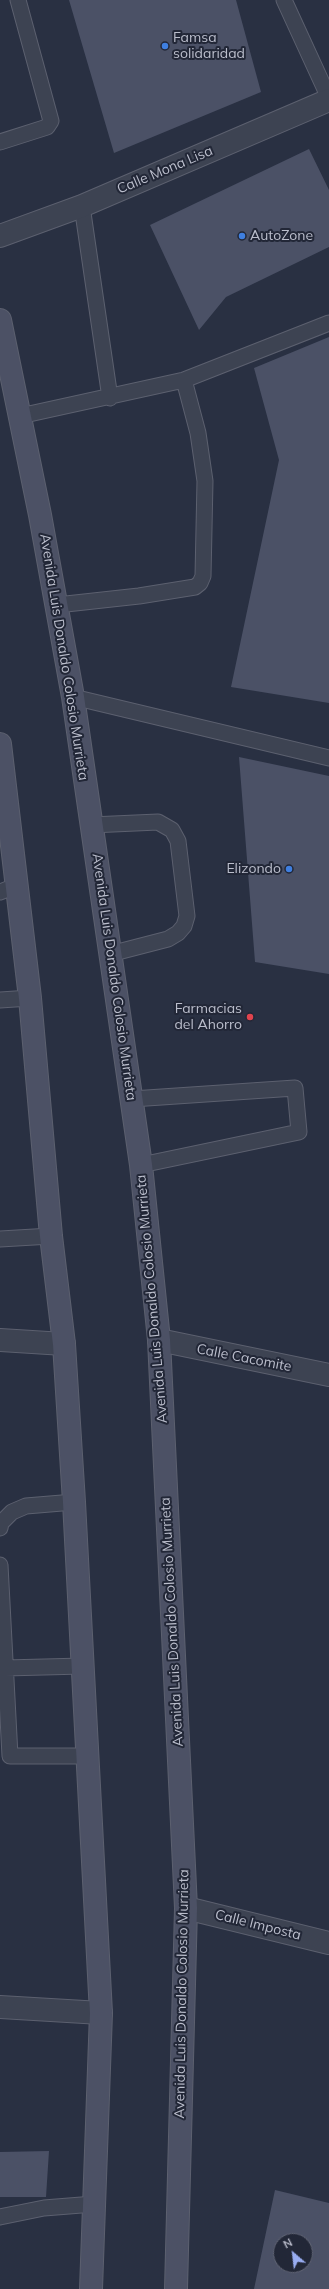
<!DOCTYPE html>
<html>
<head>
<meta charset="utf-8">
<style>
  body { margin:0 }
  #map { position:relative; width:329px; height:2289px; overflow:hidden; background:#293042; font-family:Mulish,sans-serif }
  canvas { display:block }
  .north { position:absolute; left:273px; top:2233px; width:40px; height:40px; box-sizing:border-box; background:#222737; border:1px solid #5f6373; border-radius:50%; rotate:332deg; font-size:11px; font-weight:700; line-height:16px; text-align:center; color:#bbbecc }
  .north::after { content:''; display:block; margin:auto; width:14px; height:18px; background:#99adf2; clip-path:polygon(50% 0,100% 100%,50% 72%,0 100%) }
</style>
</head>
<body>
<div id="map">
<canvas width="329" height="2289"></canvas>
<div class="north">N</div>
</div>
<script>
const c = document.querySelector('canvas').getContext('2d');
c.lineJoin = 'round';
function fillPath(path, color) {
  c.fillStyle = color;
  c.fill(path, 'evenodd');
}
function shape(rows) {
  const path = new Path2D();
  for (const r of rows) {
    path.moveTo(r[0], r[1]);
    for (let i = 2; i < r.length; i += 2) path.lineTo(r[i], r[i + 1]);
  }
  return path;
}
function stroke(path, color, width, dash) {
  c.strokeStyle = color;
  c.lineWidth = width;
  c.lineCap = dash ? 'butt' : 'round';
  c.setLineDash(dash || []);
  c.stroke(path);
}
function write(font, color, halo, rows, align = 'center') {
  c.font = font + ' Mulish,sans-serif';
  c.lineWidth = 4;
  c.setLineDash([]);
  c.textBaseline = 'middle';
  c.strokeStyle = halo;
  c.fillStyle = color;
  for (const [text, x, y, turn = 0] of rows) {
    c.save();
    c.translate(x, y);
    c.rotate((+turn || 0) * Math.PI / 180);
    c.textAlign = isNaN(turn) ? turn : align;
    if (halo) c.strokeText(text, 0, 0);
    c.fillText(text, 0, 0);
    c.restore();
  }
}
fillPath(shape([
  [69,0,236,0,261,92,114,153],
  [309,149,329,190,329,247,226,297,199,330,150,225],
  [329,337,329,703,231,687,279,460,254,368],
  [239,757,329,776,329,974,255,962],
  [49,2151,46,2197,0,2197,0,2152],
  [275,2190,329,2203,329,2289,254,2289],
  [281,2241,305,2241,305,2265,281,2265]
]), '#4b5166');
const service = shape([
  [284,0,329,98],
  [0,142,47,127,51,121,18,0],
  [82,206,110,398],
  [20,416,184,380,329,323],
  [57,605,139,596,195,587,200,583,203,576,205,481,198,433,184,380],
  [73,697,329,758],
  [91,825,158,822,172,830,178,841,187,916,184,926,178,933,168,939,110,954],
  [0,892,18,885],
  [0,1000,30,998],
  [132,1099,295,1088,299,1132,141,1165],
  [0,1239,51,1236],
  [0,1528,1,1523,12,1512,26,1506,74,1502],
  [0,1565,10,1756,86,1756],
  [5,1668,83,1666],
  [0,2217,44,2208,94,2204]
]);
const minor = shape([
  [0,236,82,206,329,100],
  [0,1340,64,1344],
  [159,1340,329,1375],
  [186,1908,329,1943],
  [0,2007,101,2013]
]);
const secondary = shape([
  [0,320,40,515,73,697,141,1165,159,1340,186,1908,176,2289],
  [0,744,30,998,51,1236,64,1344,74,1502,101,2013,91,2289]
]);
stroke(service, '#5c606f', 17);
stroke(minor, '#5c606f', 24);
stroke(secondary, '#5c606f', 24);
stroke(service, '#3d4352', 15);
stroke(minor, '#3d4352', 22);
stroke(secondary, '#4c5165', 22);
for (const [x, y, r, color] of [
  [165,46,4,"#3f7fe0"],
  [242,236,4,"#3f7fe0"],
  [289,869,4,"#3f7fe0"],
  [250,1017,4,"#e0444e"]
]) {
  const dot = new Path2D();
  dot.arc(x, y, r, 0, 2 * Math.PI);
  c.fillStyle = color;
  c.fill(dot);
  stroke(dot, '#222737', 1.5);
}
write('14px', '#bbbecc', '#222737', [
  ["Famsa",173,38],
  ["solidaridad",173,54],
  ["AutoZone",250,236],
  ["Elizondo",281,869,"right"],
  ["Farmacias",242,1009,"right"],
  ["del Ahorro",242,1025,"right"]
], 'left');
write('14px', '#bbbecc', '#222737', [
  ["Calle Mona Lisa",165,170,-23],
  ["Avenida Luis Donaldo Colosio Murrieta",64,657,81],
  ["Avenida Luis Donaldo Colosio Murrieta",114,977,82],
  ["Avenida Luis Donaldo Colosio Murrieta",152,1299,-95],
  ["Calle Cacomite",244,1358,11],
  ["Avenida Luis Donaldo Colosio Murrieta",172,1622,-93],
  ["Calle Imposta",258,1925,14],
  ["Avenida Luis Donaldo Colosio Murrieta",182,1994,-89]
]);
</script>
</body>
</html>
